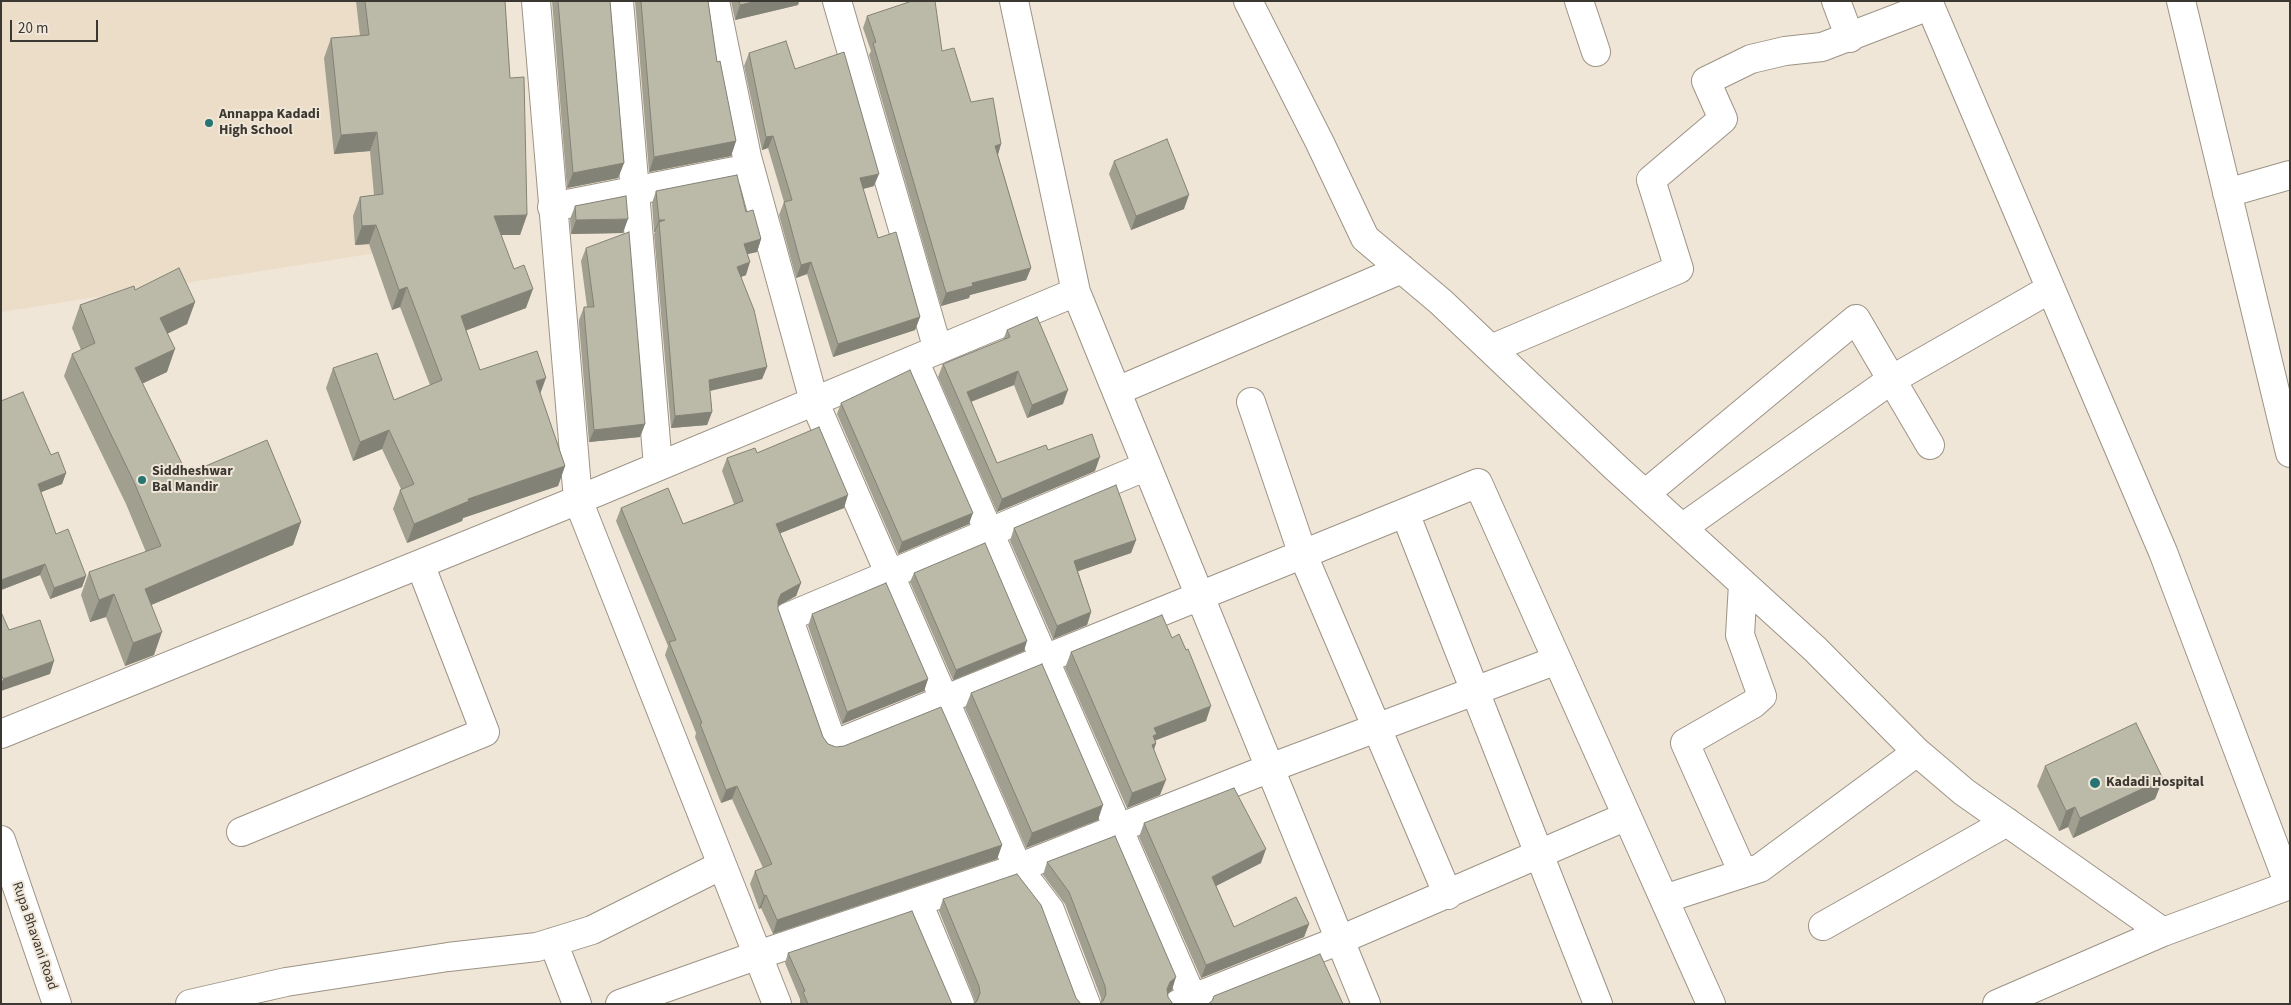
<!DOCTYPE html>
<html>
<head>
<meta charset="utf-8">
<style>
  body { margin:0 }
  #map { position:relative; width:2291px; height:1005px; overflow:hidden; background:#f0e6d7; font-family:"Source Sans 3",sans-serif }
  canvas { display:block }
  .frame { position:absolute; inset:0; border:2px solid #3b3731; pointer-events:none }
  .scale { position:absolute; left:10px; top:20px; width:88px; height:22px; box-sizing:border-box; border:2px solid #3b3731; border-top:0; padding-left:6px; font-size:15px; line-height:18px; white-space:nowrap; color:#3b3731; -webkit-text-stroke:4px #f0e6d7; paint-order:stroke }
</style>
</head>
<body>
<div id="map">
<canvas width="2291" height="1005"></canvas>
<div class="frame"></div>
<div class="scale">20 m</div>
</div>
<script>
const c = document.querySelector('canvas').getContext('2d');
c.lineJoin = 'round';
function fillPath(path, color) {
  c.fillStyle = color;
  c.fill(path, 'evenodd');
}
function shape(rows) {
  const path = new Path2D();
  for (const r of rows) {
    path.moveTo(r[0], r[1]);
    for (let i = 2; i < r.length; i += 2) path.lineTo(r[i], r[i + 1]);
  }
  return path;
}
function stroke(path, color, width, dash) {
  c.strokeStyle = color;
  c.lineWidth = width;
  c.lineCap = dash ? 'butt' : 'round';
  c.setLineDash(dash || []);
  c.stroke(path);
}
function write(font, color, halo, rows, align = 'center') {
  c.font = font + ' "Source Sans 3",sans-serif';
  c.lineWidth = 4;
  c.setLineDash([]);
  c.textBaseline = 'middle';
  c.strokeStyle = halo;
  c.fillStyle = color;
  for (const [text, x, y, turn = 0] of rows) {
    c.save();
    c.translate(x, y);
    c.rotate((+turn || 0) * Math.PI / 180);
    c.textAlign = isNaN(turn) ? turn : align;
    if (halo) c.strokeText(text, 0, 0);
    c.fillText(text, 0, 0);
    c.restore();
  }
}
fillPath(shape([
  [1,1,407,1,427,245,1,312]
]), '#ebddc7');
const minor = shape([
  [536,1,578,500,777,1004],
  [619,1,658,466],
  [715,1,747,157,814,401,1018,868,1050,910,1086,1004],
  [837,1,938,350],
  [1014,1,1076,292,1366,1004],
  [1248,1,1320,143,1365,238,1441,302,1614,466,1815,649,1917,752,1964,792,2163,932],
  [1579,1,1596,52],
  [1836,1,1850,38],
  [1928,1,2163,552,2289,885],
  [2181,1,2290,453],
  [2227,193,2290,175],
  [552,207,750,168],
  [1491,349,1679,269,1651,180,1723,119,1706,81,1751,59,1785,51,1822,47,1929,6],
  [914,360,1195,1004],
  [1117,391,1402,269],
  [1251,402,1303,555,1448,895],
  [1147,466,788,617,833,745,1478,483,1711,1004],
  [1645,494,1856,319,1930,445],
  [1405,513,1598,1004],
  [1682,528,1891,380,2050,289],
  [1743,584,1740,635,1762,696,1753,704,1685,743,1743,873],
  [1,734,578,500,1076,292],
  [241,832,485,732,420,564],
  [1,840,57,1004],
  [1664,899,1760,868,1917,752],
  [918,902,960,1004],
  [1823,926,2007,822],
  [553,942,577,1004],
  [190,1004,286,982,448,957,537,947,592,930,722,865],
  [620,1004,758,955,1018,868,1270,768,1557,660],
  [1178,1004,1340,940,1627,816],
  [1997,1004,2163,932,2290,885]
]);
stroke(minor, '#9c9385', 30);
stroke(minor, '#fff', 28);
fillPath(shape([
  [356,1,505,1,510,78,527,215,520,235,501,235,526,308,466,330,480,370,540,393,565,466,558,486,463,518,462,521,407,543,393,509,400,490,401,489,382,449,353,461,326,388,333,368,394,400,430,385,400,307,392,310,369,244,355,245,353,216,360,197,374,195,370,151,334,154,324,58,331,38,360,36],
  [552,1,610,1,624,163,618,178,567,188],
  [635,1,708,1,717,62,736,141,731,156,649,172],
  [731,1,799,1,798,5,735,20],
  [867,16,942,51,971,102,1001,144,998,155,1031,268,1026,280,970,295,969,298,941,306,869,55,871,51,863,28],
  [749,53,795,69,874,186,863,189,878,238,920,317,915,330,833,357,807,274,796,278,779,215,784,202,768,148,762,150,744,66],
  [1114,161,1184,209,1131,230,1109,174],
  [656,191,746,212,761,239,757,252,747,254,746,275,741,277,767,367,762,379,710,391,712,412,707,425,671,428,654,234,655,232,654,232,652,203],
  [575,206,623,233,571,234,570,219],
  [586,248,645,424,640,437,589,442,579,324,579,320,584,307,587,307,581,261],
  [135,290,195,302,187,324,167,334,167,372,142,383,187,474,301,522,293,545,151,605,154,655,125,666,106,617,90,622,81,595,89,572,146,552,126,504,64,376,72,354,81,350,72,328,80,305],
  [1007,330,1063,404,1027,418,1014,385,971,402,997,463,1048,450,1095,471,997,512,938,377,943,364,1003,340],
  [841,403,969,524,898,554,837,414],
  [757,453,844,508,780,533,801,583,796,596,778,606,778,609,823,737,828,744,1002,845,997,859,773,934,761,908,759,909,750,884,755,871,763,868,732,799,721,803,695,737,696,733,665,655,668,646,616,521,621,508,683,524,734,504,722,471,727,458],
  [51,455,66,473,62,484,41,492,56,534,86,576,82,587,50,599,40,575,1,590],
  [1014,528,1136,540,1131,553,1078,571,1091,612,1087,625,1053,639,1010,541],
  [914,573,1024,651,953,680,910,582],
  [812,614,928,679,924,691,842,724,808,626],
  [1071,652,1206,721,1155,740,1156,743,1154,750,1160,795,1127,808,1065,668],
  [971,693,1098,820,1026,848,965,708],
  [2045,766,2163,779,2155,799,2073,838,2068,827,2059,831,2037,786],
  [1144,823,1261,863,1216,886,1234,927,1309,924,1304,937,1201,978,1139,837],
  [1047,862,1172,990,1168,993,1168,997,1101,1002,1101,998,1065,904,1043,875],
  [943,899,1076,998,975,1002,974,998,939,911],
  [788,953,952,1004,800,1004,800,999,785,963]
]), '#a19f90');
fillPath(shape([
  [757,1,799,1,798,5,735,20,740,5],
  [377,132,370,151,334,154,341,135],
  [773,136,768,148,762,150,766,137],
  [736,141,731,156,649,172,654,157],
  [1001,144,997,157,995,146],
  [624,163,618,178,567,188,573,173],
  [879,174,874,186,855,191,860,178],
  [1189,195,1184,209,1131,230,1136,216],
  [527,215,520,235,487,235,494,216],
  [628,219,623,233,571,234,576,220],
  [659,220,665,220,659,222,655,232,654,232],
  [376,225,369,244,355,245,362,226],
  [761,239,757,252,739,256,744,244],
  [750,262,746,275,733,280,737,267],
  [811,262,807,274,796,278,801,265],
  [1031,268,1026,280,970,295,969,298,941,306,946,293,972,283],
  [407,287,400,307,392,310,399,290],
  [533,289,526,308,454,335,461,316],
  [195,302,187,324,152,341,160,318],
  [920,317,915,330,833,357,838,344],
  [175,349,167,372,127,391,135,368],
  [767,367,762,379,704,392,709,380],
  [1018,371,1014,385,962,405,967,392],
  [546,378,539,397,536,381],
  [1068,390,1063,404,1027,418,1032,405],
  [712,412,707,425,671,428,675,416],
  [645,424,640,437,589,442,594,430],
  [389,430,382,449,353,461,360,442],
  [1100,457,1095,471,997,512,1002,499],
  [565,466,558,486,463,518,462,521,407,543,414,524,468,499],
  [66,473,62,484,34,495,38,484],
  [848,495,844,508,771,537,776,524],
  [973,513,969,524,898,554,902,542],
  [301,522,293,545,137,611,145,589],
  [1136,540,1131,553,1070,574,1074,561],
  [45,564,40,575,1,590,1,580],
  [86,576,82,587,50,599,54,588],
  [801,583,796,596,776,607,778,601,781,594],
  [114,594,106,617,90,622,99,600],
  [1091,612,1087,625,1053,639,1057,626],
  [162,632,154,655,125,666,133,643],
  [1027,641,1024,651,953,680,956,670],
  [54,661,50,674,1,691,1,683,3,679],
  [928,679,924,691,842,724,847,712],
  [1211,706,1206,721,1154,741,1156,743,1151,758,1146,760,1154,728],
  [2163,779,2155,799,2073,838,2080,818],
  [1166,780,1160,795,1127,808,1132,793],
  [737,786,732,799,721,803,726,790],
  [1103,805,1098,820,1026,848,1032,833],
  [2075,807,2068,827,2059,831,2066,811],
  [1002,845,997,859,773,934,777,920],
  [1266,849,1261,863,1208,890,1212,877],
  [766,895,761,908,759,909,764,896],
  [1309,924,1304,937,1201,978,1206,965],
  [1176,977,1172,990,1166,995,1163,1001,1170,982]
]), '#838276');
const building = shape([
  [365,1,505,1,510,78,524,77,527,215,494,216,514,269,524,265,533,289,461,316,480,370,537,351,546,378,536,381,565,466,468,499,469,501,414,524,400,490,414,484,389,430,360,442,333,368,377,353,394,400,442,380,407,287,399,290,376,225,362,226,360,197,383,194,377,132,341,135,331,38,369,35,365,1],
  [558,1,610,1,624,163,573,173,558,1],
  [641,1,708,1,717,62,720,61,736,141,654,157,641,1],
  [739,1,757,1,740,5,739,1],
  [912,1,935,1,942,51,954,48,971,102,993,98,1001,144,995,146,1031,268,972,283,973,286,946,293,873,43,876,42,867,16,912,1],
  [786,41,795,69,844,52,879,174,860,178,878,238,896,232,920,317,838,344,811,262,801,265,784,202,792,200,773,136,766,137,749,53,786,41],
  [1167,139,1189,195,1136,216,1114,161,1167,139],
  [737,175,746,212,753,210,761,239,744,244,750,262,737,267,754,310,767,367,709,380,712,412,675,416,659,222,665,220,659,220,656,191,737,175],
  [626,196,628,219,576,220,575,206,626,196],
  [629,232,645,424,594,430,584,311,584,307,594,307,586,248,629,232],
  [179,268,195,302,160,318,175,349,135,368,187,474,267,440,301,522,145,589,162,632,133,643,114,594,99,600,89,572,161,546,134,482,72,354,95,343,80,305,134,286,135,290,179,268],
  [1037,317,1068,390,1032,405,1018,371,967,392,997,463,1046,445,1048,450,1092,434,1100,457,1002,499,943,364,1010,337,1007,330,1037,317],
  [910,370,973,513,902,542,841,403,910,370],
  [23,392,51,455,58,452,66,473,38,484,56,534,68,529,86,576,54,588,45,564,1,580,1,401,23,392],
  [819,427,848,495,776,524,801,583,781,594,778,601,778,609,823,737,828,744,836,747,844,746,941,707,1002,845,777,920,766,895,764,896,755,871,772,864,737,786,726,790,700,724,702,723,669,642,676,640,621,508,668,488,683,524,743,501,727,458,755,448,757,453,819,427],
  [1116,485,1136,540,1074,561,1091,612,1057,626,1014,528,1116,485],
  [985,543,1027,641,956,670,914,573,985,543],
  [886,583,928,679,847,712,812,614,886,583],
  [1,612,9,630,40,620,54,661,3,679,1,674,1,612],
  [1162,615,1172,638,1179,634,1186,650,1188,649,1211,706,1154,728,1157,734,1153,736,1156,743,1152,745,1166,780,1132,793,1071,652,1162,615],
  [1042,664,1103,805,1032,833,971,693,1042,664],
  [2136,723,2163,779,2080,818,2075,807,2066,811,2045,766,2136,723],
  [1234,788,1266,849,1212,877,1234,927,1296,897,1309,924,1206,965,1144,823,1234,788],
  [1115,836,1176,977,1170,982,1167,989,1168,997,1173,1004,1099,1004,1103,1001,1106,994,1105,986,1069,892,1047,862,1115,836],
  [1017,874,1041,905,1076,998,1081,1004,973,1004,977,1001,980,993,979,986,943,899,1017,874],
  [912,911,952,1004,808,1004,803,992,805,991,788,953,912,911],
  [1320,954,1343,1004,1208,1004,1212,1001,1214,996,1320,954]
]);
fillPath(building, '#bbb9a8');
stroke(building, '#838276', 1);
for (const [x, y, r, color] of [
  [209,123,5,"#287373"],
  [142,480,5,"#287373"],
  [2095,783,6,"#287373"]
]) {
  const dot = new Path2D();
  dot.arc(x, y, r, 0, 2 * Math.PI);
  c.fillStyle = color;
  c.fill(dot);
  stroke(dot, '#f0e6d7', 2);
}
write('bold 14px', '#3b3731', '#f0e6d7', [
  ["Annappa Kadadi",219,115],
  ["High School",219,131],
  ["Siddheshwar",152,472],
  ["Bal Mandir",152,488],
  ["Kadadi Hospital",2106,783]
], 'left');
write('14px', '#3b3731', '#f0e6d7', [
  ["Rupa Bhavani Road",34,936,71]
]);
</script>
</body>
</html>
